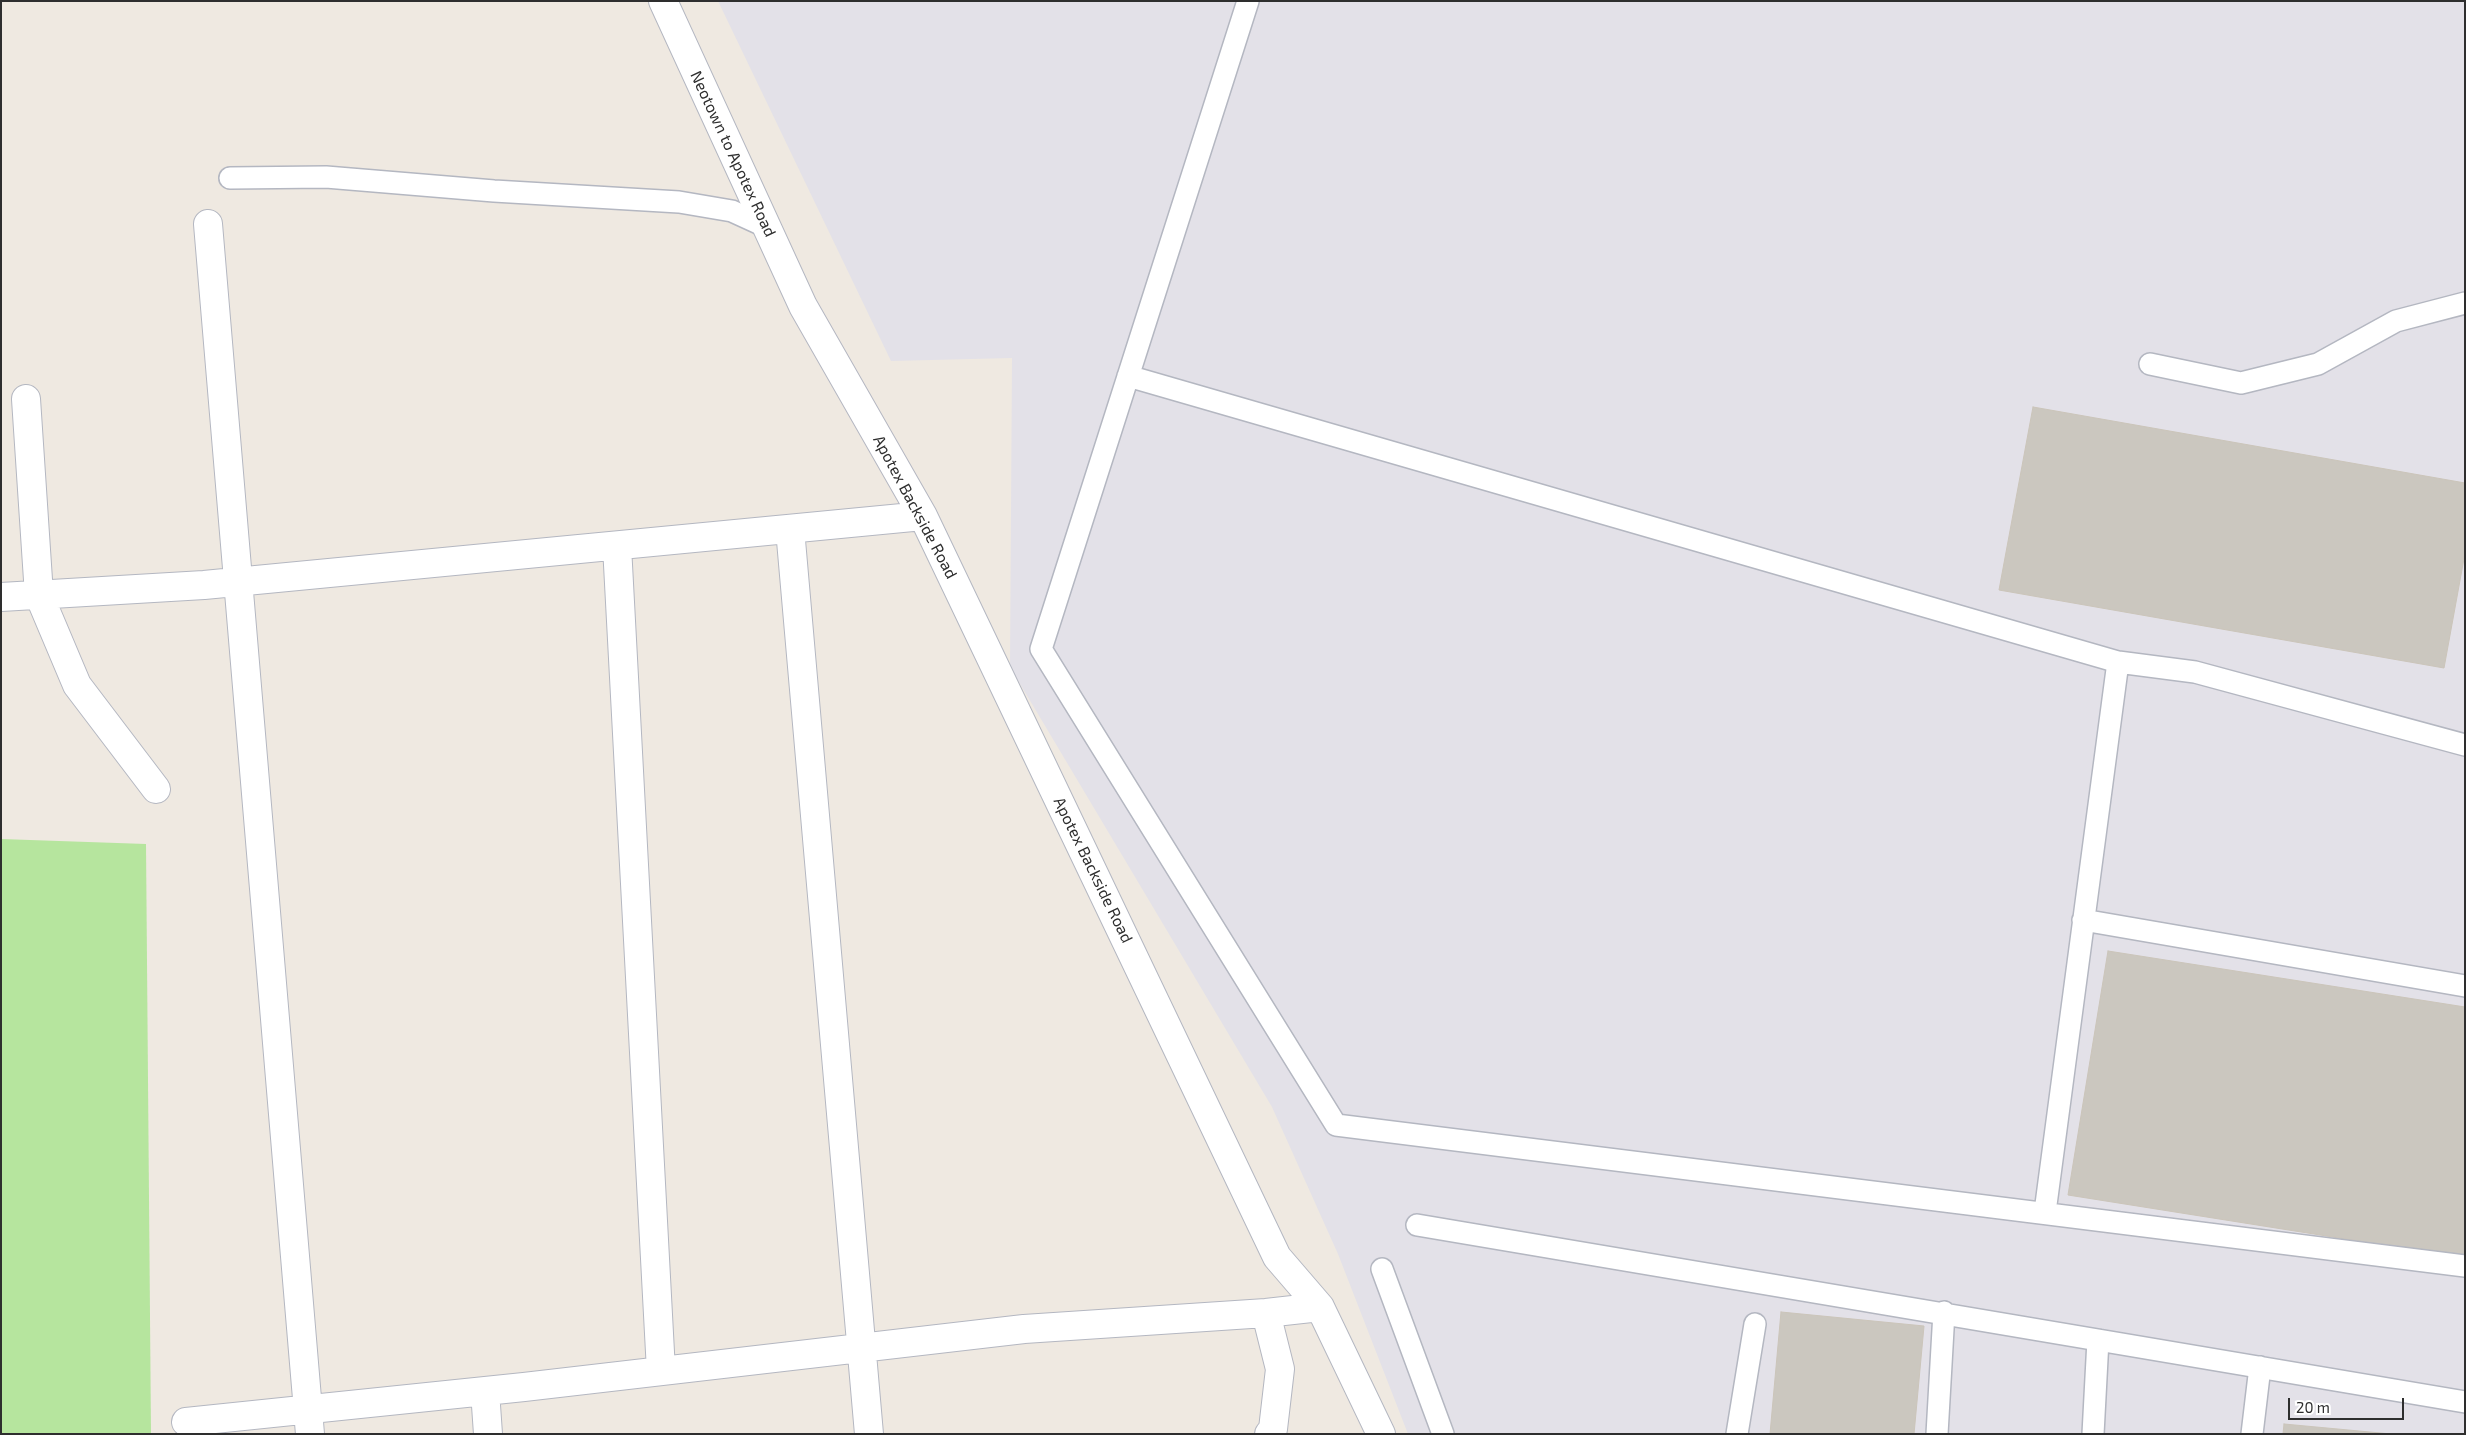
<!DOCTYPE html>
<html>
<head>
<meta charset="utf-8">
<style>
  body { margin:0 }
  #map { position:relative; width:2466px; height:1435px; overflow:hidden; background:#efe9e1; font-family:"Exo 2",sans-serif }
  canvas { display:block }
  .frame { position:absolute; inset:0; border:2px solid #2e2e2e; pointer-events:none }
  .scale { position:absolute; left:2288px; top:1398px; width:116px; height:22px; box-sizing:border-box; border:2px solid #2e2e2e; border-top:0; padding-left:6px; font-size:15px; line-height:18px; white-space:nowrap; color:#2e2e2e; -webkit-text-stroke:4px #fff; paint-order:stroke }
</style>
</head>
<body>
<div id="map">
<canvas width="2466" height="1435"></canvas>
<div class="frame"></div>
<div class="scale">20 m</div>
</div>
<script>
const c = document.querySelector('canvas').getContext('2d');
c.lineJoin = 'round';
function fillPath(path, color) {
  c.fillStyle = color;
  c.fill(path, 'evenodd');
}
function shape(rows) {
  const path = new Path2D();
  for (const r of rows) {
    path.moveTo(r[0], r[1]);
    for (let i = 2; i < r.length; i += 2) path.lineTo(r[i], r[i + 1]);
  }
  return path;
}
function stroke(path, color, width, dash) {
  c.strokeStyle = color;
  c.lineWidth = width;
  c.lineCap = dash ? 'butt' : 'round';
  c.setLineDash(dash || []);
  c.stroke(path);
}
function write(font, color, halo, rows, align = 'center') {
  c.font = font + ' "Exo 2",sans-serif';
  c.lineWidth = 4;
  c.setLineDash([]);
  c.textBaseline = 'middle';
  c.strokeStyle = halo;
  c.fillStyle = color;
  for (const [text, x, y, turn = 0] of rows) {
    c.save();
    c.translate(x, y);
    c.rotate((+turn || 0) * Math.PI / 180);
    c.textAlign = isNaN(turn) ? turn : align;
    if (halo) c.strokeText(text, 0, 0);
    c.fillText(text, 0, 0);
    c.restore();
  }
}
fillPath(shape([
  [718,1,2465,1,2465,1434,1408,1434,1338,1254,1272,1107,1010,667,1012,358,891,361]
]), '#e3e1e8');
fillPath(shape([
  [1,839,146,844,151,1434,1,1434]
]), '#b6e59e');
const building = shape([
  [2033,407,2465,483,2465,553,2444,668,1999,590,2033,407],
  [2108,951,2465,1007,2465,1258,2068,1195,2108,951],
  [1781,1312,1924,1326,1914,1434,1770,1434,1781,1312],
  [2284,1424,2391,1434,2283,1434,2284,1424]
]);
fillPath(building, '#cbc7bf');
stroke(building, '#cbc5ba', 1);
const lane = shape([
  [1248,1,1041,649,1336,1125,2465,1266],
  [230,178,326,177,494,191,679,202,732,211,767,227],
  [2150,364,2241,383,2318,364,2396,321,2465,303],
  [1128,376,2118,662,2195,672,2465,745],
  [2083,920,2465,986],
  [2045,1212,2118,662],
  [1417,1225,2465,1402],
  [1382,1269,1443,1434],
  [1737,1434,1755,1324],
  [1937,1434,1944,1312],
  [2093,1434,2098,1340],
  [2252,1434,2260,1367]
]);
const street = shape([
  [663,1,803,306,923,516,1277,1257,1320,1307,1381,1434],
  [208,224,310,1434],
  [26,399,39,595,77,685,156,789],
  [790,529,869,1434],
  [617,546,661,1371],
  [1,597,204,585,923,516],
  [1266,1313,1280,1369,1273,1429,1269,1434],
  [485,1391,488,1434],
  [186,1422,524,1387,1024,1329,1266,1313,1320,1307]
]);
stroke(lane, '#b4b7c1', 24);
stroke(street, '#b4b7c1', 30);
stroke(lane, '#fff', 21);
stroke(street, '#fff', 28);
write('16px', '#2e2e2e', '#fff', [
  ["Neotown to Apotex Road",733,154,65],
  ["Apotex Backside Road",915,507,62],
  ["Apotex Backside Road",1093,870,64]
]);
</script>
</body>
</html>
